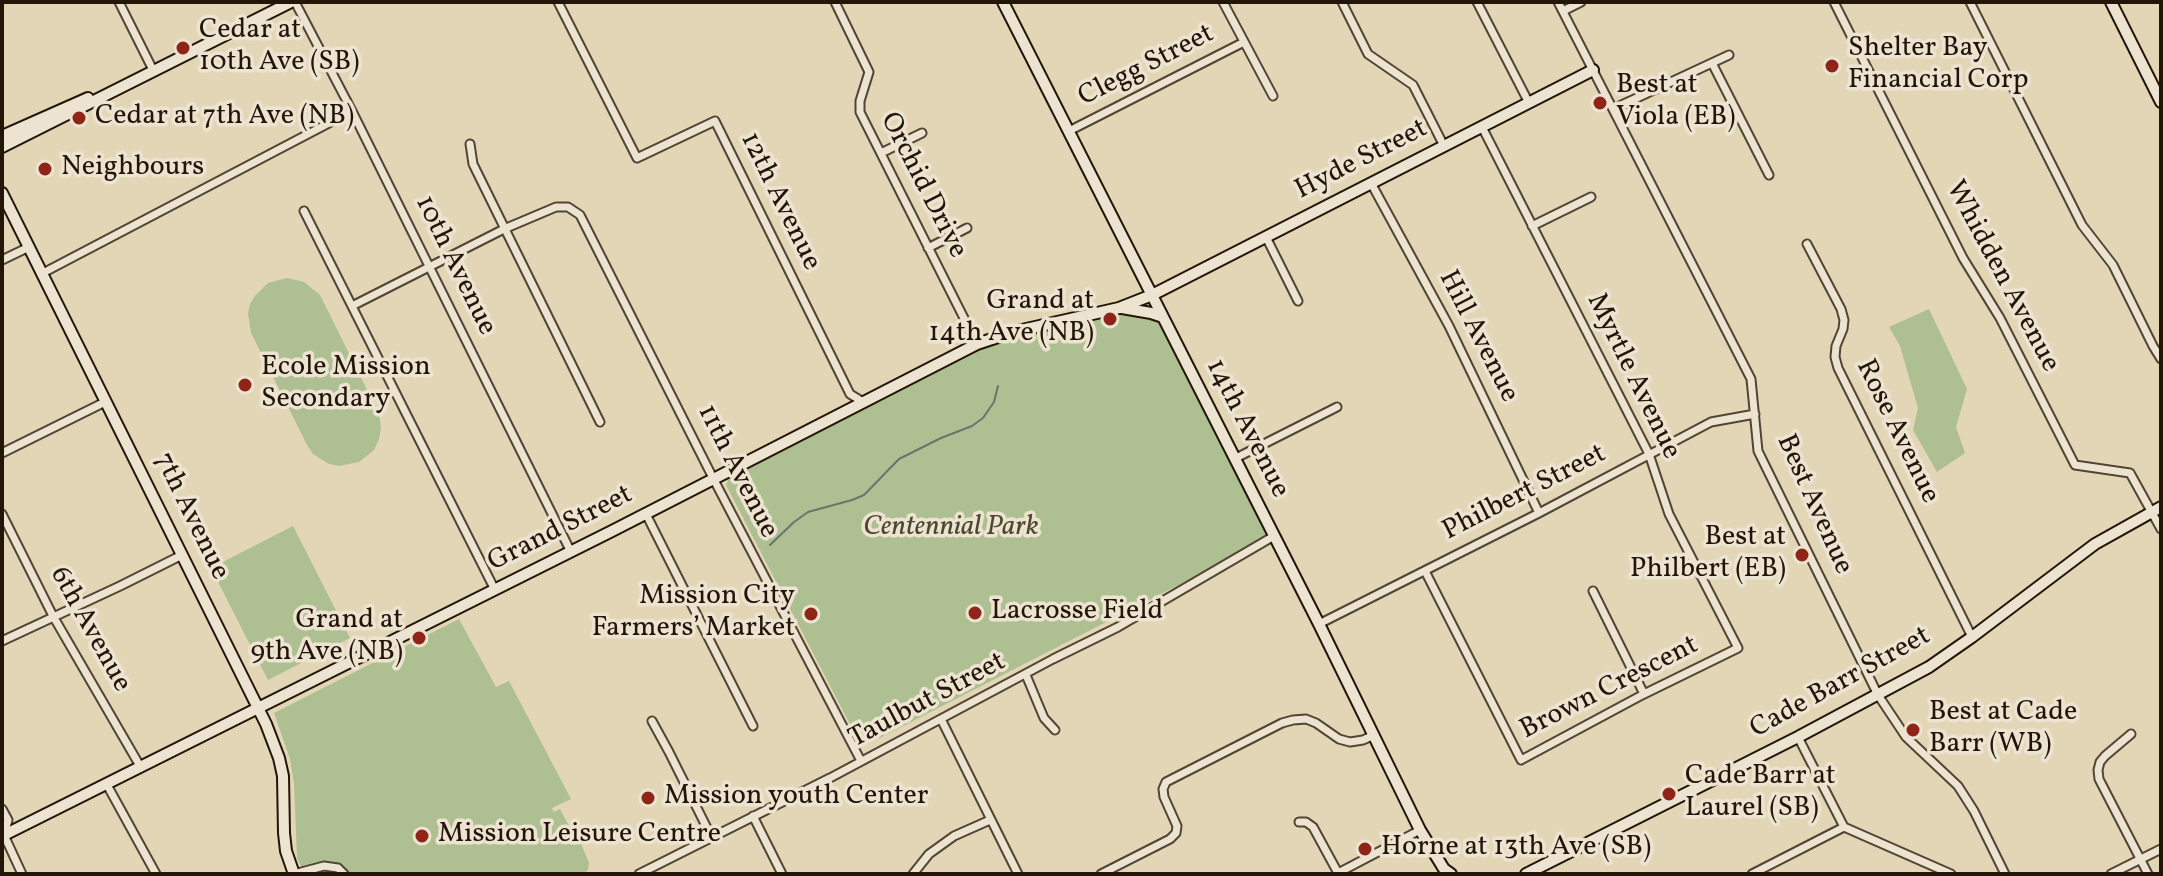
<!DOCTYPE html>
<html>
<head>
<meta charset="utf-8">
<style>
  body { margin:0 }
  #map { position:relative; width:2163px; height:876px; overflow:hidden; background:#e2d6b6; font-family:Vollkorn,serif }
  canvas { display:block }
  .frame { position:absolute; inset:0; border:4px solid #231508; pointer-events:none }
</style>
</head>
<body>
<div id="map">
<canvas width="2163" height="876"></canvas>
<div class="frame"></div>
</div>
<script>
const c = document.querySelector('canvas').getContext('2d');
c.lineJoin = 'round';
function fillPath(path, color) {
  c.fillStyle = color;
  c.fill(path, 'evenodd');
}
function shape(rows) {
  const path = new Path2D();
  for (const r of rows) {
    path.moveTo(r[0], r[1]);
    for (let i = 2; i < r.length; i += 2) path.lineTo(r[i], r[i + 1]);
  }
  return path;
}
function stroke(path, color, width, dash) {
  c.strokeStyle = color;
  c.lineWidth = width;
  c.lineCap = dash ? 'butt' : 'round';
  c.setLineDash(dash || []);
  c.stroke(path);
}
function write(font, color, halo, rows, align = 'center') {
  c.font = font + ' Vollkorn,serif';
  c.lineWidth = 7;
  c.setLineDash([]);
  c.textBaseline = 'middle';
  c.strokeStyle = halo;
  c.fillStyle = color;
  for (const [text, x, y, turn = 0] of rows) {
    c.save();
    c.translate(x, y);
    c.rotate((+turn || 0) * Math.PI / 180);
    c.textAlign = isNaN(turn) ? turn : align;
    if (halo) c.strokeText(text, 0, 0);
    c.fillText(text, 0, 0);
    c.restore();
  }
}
fillPath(shape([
  [287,278,304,282,320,295,379,414,381,428,379,439,374,450,359,462,339,466,329,464,313,454,307,445,251,333,248,314,250,304,255,296,268,283],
  [1152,295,1274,536,872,742,863,741,854,732,726,485,729,478,854,407,977,344],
  [1929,309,1967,389,1956,427,1965,453,1937,472,1913,430,1918,408,1900,346,1889,327],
  [293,526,350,638,268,680,211,568],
  [459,619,496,687,509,681,571,799,552,808,554,812,560,809,575,837,579,839,589,863,588,870,582,874,307,874,302,869,297,858,294,783,290,759,274,713]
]), '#aebf92');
stroke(shape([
  [770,545,794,522,808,512,852,500,864,495,899,459,941,438,972,426,983,418,994,402,998,386]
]), '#67776c', 2);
const street = shape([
  [119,2,153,70],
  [295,2,352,111,571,552],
  [558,2,637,158,715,121,850,394,863,402],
  [835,2,869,72,860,101,860,112,977,344],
  [1223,2,1273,96],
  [1342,2,1368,54,1413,85,1444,146],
  [1477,2,1529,103],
  [1558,2,1751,379,1758,451,1878,695,1906,737,1958,786,1974,811,2005,874],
  [1834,2,1963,258,2000,318,2075,465,2130,473,2161,529],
  [1970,2,2082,225,2113,265,2153,346,2161,359],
  [1563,11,1581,2],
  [1712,63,1769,175],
  [1613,109,1729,55],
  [1069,131,1244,42],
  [470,144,473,164,600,422],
  [881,153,922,133],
  [1371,183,1449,326,1539,513],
  [304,211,495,590],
  [1532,226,1591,197],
  [1266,237,1298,301],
  [1807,244,1841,309,1844,320,1843,329,1836,346,1835,357,1838,368,1972,637],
  [928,248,967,228],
  [2,260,29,247],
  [41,274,352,111],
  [352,306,504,229,556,207,568,207,580,215,713,478,861,761],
  [2,453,105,402],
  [1234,459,1337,407],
  [2,514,53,616,140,766],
  [646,514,753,726],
  [1425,571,1521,760,1644,694,1738,648,1669,514,1649,454,1482,127],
  [1593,591,1644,694],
  [1319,624,1539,513,1711,422,1755,414],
  [2,641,120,586,182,555],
  [1026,675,1044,718,1055,730],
  [941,719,1018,874],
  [652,721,669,752,711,836],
  [2131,734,2105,756,2100,762,2098,770,2099,779,2148,874],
  [1798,737,1844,827],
  [106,783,156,874],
  [2,809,8,820,4,835,22,874],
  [753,816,782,874],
  [1299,822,1306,822,1313,827,1338,873],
  [1844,827,1951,874],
  [294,874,324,866,338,868,344,874],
  [639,874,830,778,1053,659,1118,627,1274,536],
  [913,874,929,854,954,836,990,820],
  [1101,874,1170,839,1176,833,1177,826,1164,797,1163,789,1166,782,1282,723,1293,720,1306,719,1316,723,1339,739,1350,742,1363,740,1374,735],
  [1336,874,1420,830],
  [1752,874,1844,827],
  [2111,874,2161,849]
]);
const secondary = shape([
  [1003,2,1319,624,1420,830,1444,869,1451,874],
  [2111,2,2161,102],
  [2,136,88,98],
  [2,147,291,2],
  [2,193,266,724,279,758,283,776,284,833,286,851,294,874],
  [1122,308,1151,313,1163,317],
  [2,836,612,531,977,344,1013,332,1119,308,1152,295,1593,70],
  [1526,874,1798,737,1929,667,1972,637,2095,544,2161,507]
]);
stroke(street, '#534534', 11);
stroke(secondary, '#231508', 14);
stroke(street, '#ece4d0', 7);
stroke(secondary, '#ece4d0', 10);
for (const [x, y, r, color] of [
  [183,48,8,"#8f2418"],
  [1832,66,8,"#8f2418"],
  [1600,103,8,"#8f2418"],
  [79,118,8,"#8f2418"],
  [45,169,8,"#8f2418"],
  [1110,319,8,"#8f2418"],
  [245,385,8,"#8f2418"],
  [1802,555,8,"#8f2418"],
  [975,613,8,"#8f2418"],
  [811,614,8,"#8f2418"],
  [419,638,8,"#8f2418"],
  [1913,730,8,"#8f2418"],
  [1669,794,8,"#8f2418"],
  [648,798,8,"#8f2418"],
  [422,836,8,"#8f2418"],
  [1365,849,8,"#8f2418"]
]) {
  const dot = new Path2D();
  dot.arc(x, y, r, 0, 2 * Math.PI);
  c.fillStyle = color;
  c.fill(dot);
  stroke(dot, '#ece4d0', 3);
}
write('28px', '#231508', '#ece4d0', [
  ["Cedar at",199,32],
  ["10th Ave (SB)",199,64],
  ["Shelter Bay",1848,50],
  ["Financial Corp",1848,82],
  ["Best at",1616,87],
  ["Viola (EB)",1616,119],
  ["Cedar at 7th Ave (NB)",95,118],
  ["Neighbours",61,169],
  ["Grand at",1094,303,"right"],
  ["14th Ave (NB)",1094,335,"right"],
  ["Ecole Mission",261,369],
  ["Secondary",261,401],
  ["Best at",1786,539,"right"],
  ["Philbert (EB)",1786,571,"right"],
  ["Mission City",795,598,"right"],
  ["Farmers’ Market",795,630,"right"],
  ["Lacrosse Field",991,613],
  ["Grand at",403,622,"right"],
  ["9th Ave (NB)",403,654,"right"],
  ["Best at Cade",1929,714],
  ["Barr (WB)",1929,746],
  ["Cade Barr at",1685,778],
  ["Laurel (SB)",1685,810],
  ["Mission youth Center",664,798],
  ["Mission Leisure Centre",438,836],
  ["Horne at 13th Ave (SB)",1381,849]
], 'left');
write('28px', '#231508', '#ece4d0', [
  ["Clegg Street",1147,67,-27],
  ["Hyde Street",1362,161,-27],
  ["Orchid Drive",922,186,63],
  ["12th Avenue",779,202,64],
  ["10th Avenue",454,266,64],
  ["Whidden Avenue",2001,277,62],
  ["Hill Avenue",1477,337,63],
  ["Myrtle Avenue",1632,377,64],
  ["14th Avenue",1246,429,63],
  ["Rose Avenue",1896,432,64],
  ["11th Avenue",736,472,63],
  ["Philbert Street",1525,494,-27],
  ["Best Avenue",1813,505,66],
  ["7th Avenue",190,517,64],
  ["Grand Street",561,530,-27],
  ["6th Avenue",89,630,61],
  ["Cade Barr Street",1841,684,-29],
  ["Brown Crescent",1610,689,-27],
  ["Taulbut Street",928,702,-28]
]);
write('italic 28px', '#4d4831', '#ece4d0', [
  ["Centennial Park",951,529]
]);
</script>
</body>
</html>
